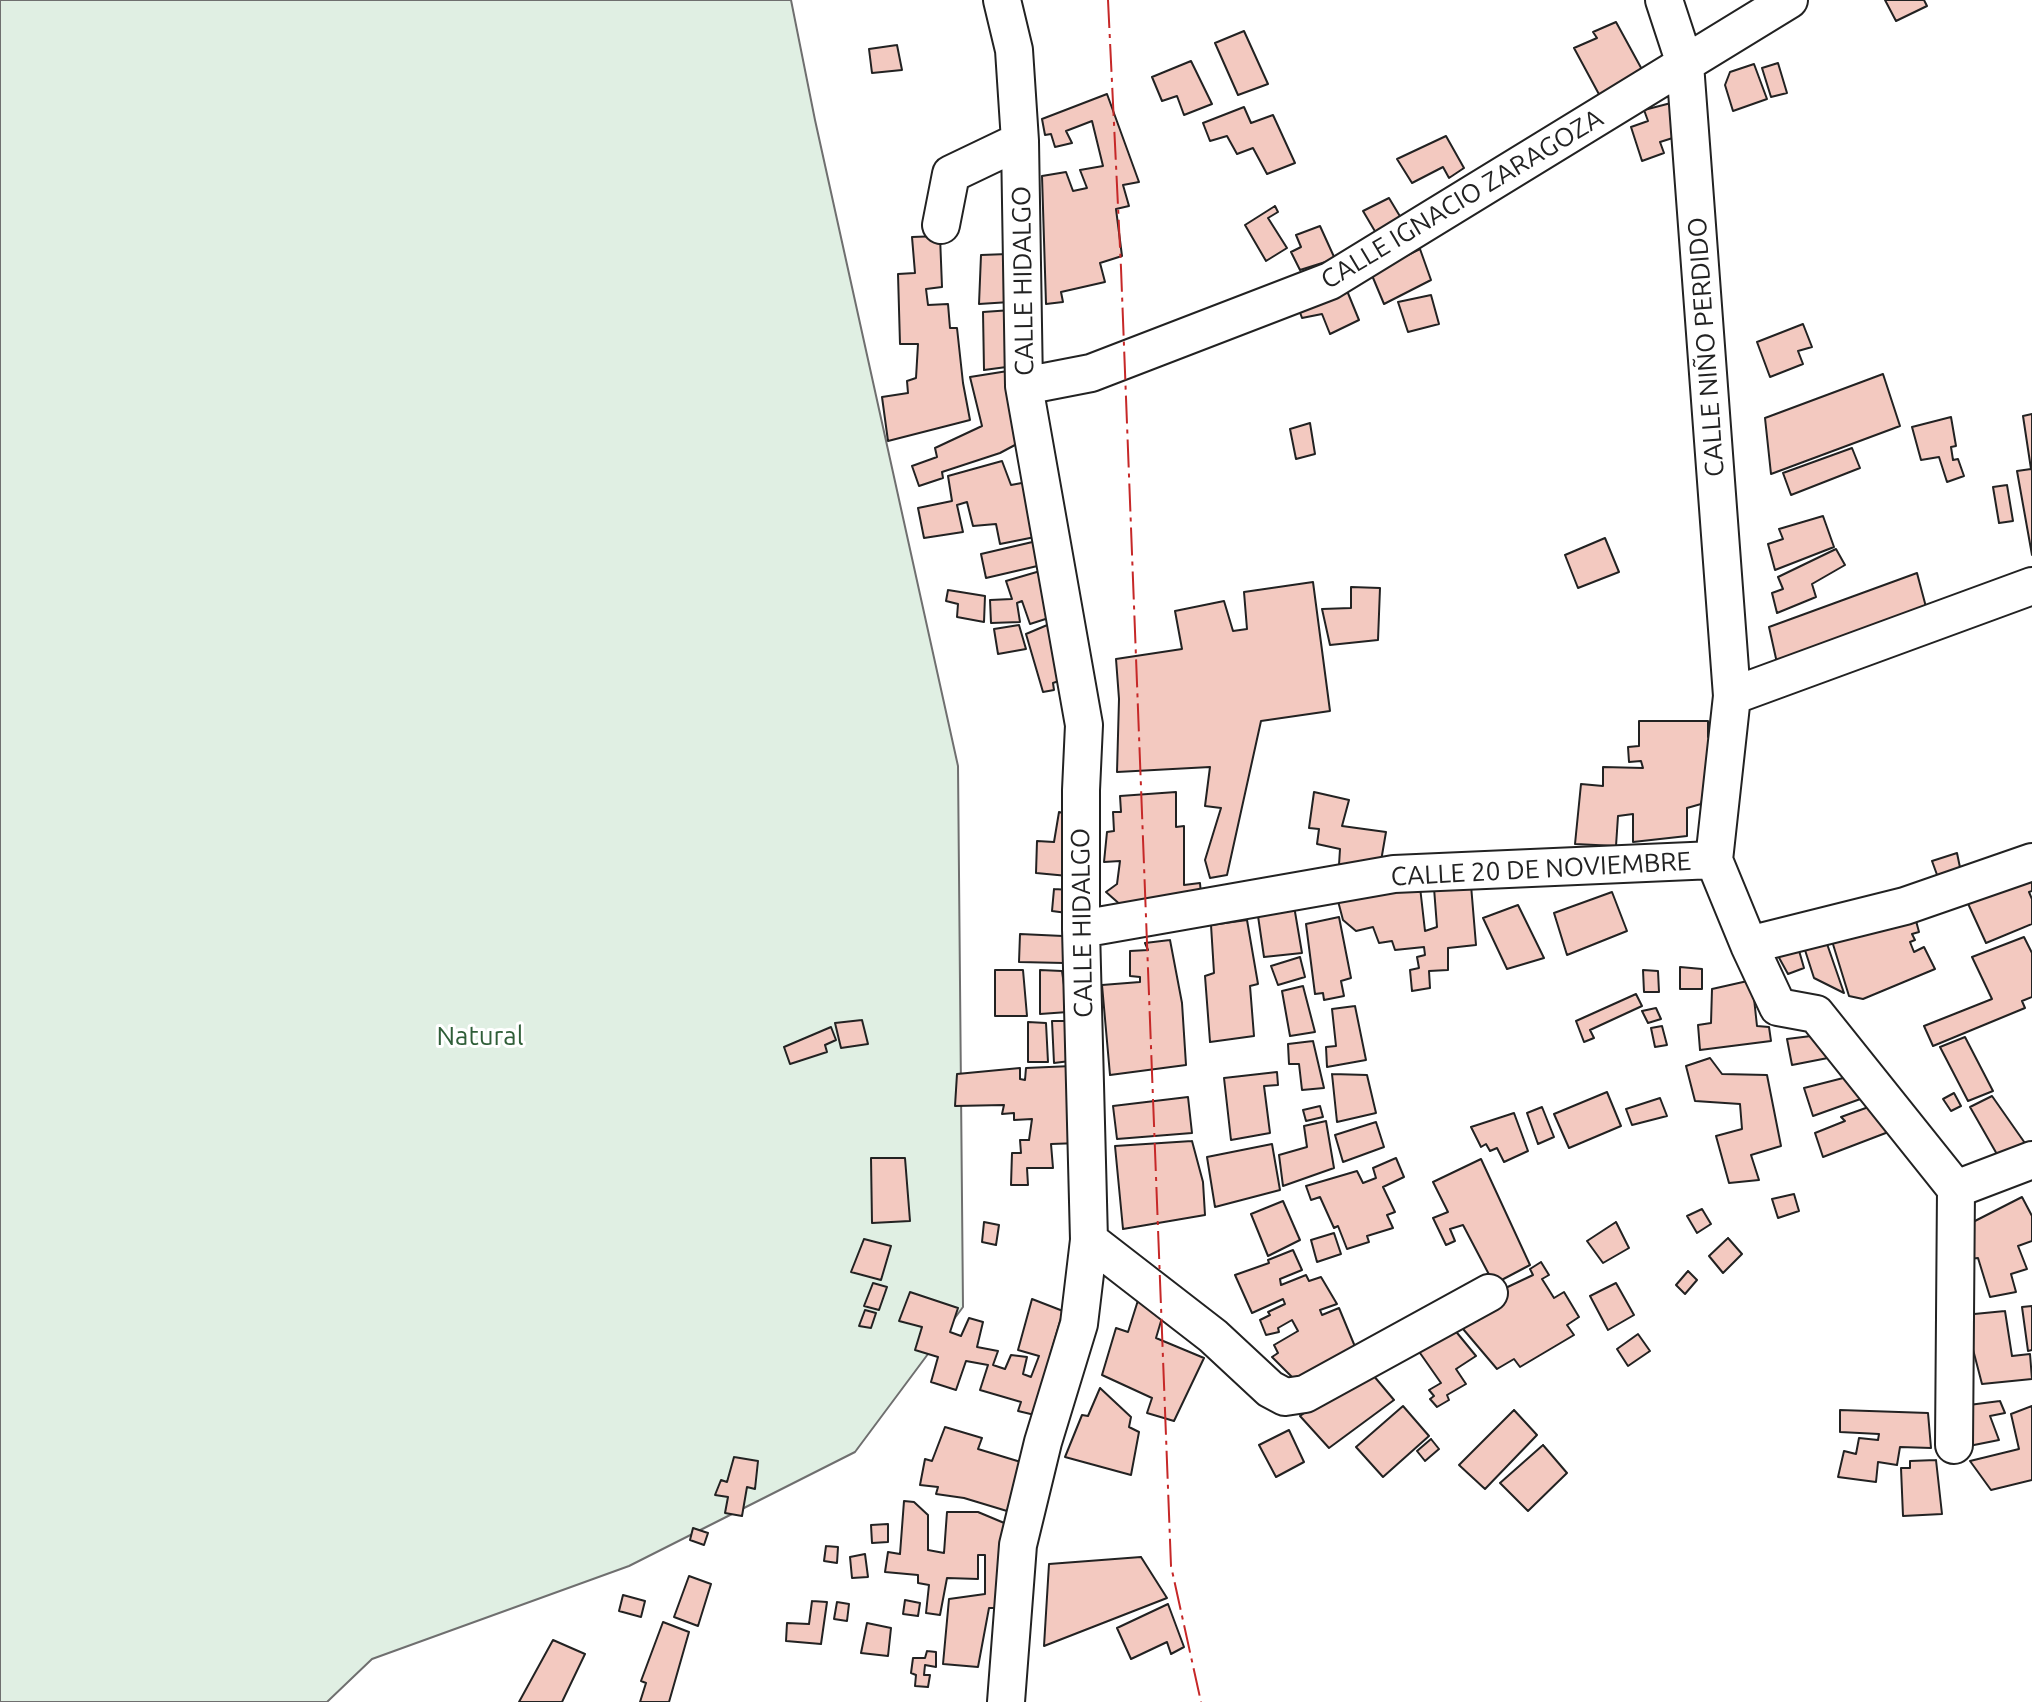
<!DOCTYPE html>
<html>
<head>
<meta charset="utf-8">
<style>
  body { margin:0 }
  canvas { display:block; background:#fff }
</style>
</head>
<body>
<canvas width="2032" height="1702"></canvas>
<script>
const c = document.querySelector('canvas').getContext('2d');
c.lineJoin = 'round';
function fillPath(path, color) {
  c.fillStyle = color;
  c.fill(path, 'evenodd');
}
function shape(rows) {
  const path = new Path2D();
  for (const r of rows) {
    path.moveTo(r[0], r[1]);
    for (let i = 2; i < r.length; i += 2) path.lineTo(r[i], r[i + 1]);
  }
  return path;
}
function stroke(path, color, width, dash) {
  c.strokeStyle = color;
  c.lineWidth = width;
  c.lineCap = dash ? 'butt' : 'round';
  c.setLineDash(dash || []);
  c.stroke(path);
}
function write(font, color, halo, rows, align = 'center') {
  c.font = font + ' Ubuntu,sans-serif';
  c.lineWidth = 6;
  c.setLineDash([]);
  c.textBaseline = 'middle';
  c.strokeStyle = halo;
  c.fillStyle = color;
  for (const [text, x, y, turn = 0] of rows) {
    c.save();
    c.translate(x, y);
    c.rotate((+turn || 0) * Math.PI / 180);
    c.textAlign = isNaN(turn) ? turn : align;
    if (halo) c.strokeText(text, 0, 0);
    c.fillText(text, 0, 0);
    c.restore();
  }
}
const green = shape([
  [0,0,791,0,815,120,958,766,963,1307,855,1452,629,1566,372,1659,327,1702,0,1702,0,0]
]);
fillPath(green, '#e0efe3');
stroke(green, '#6f6f6f', 2);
const building = shape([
  [1885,0,1924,0,1927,6,1896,21,1885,0],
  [1616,22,1645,75,1601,98,1574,48,1597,38,1593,32,1616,22],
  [1244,31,1268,84,1238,95,1215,43,1244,31],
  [897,45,902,70,872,73,869,49,897,45],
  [1191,61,1212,104,1184,115,1177,96,1162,101,1152,77,1191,61],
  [1778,63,1787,93,1771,97,1762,68,1778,63],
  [1754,64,1767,99,1733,111,1725,85,1730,72,1754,64],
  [1107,94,1139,182,1123,185,1129,206,1116,209,1122,256,1100,263,1105,282,1061,292,1063,302,1046,304,1042,176,1066,172,1073,191,1087,188,1080,170,1103,166,1092,121,1066,131,1072,143,1055,147,1051,134,1045,135,1042,119,1107,94],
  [1671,103,1679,136,1660,142,1664,153,1642,161,1631,127,1648,121,1644,110,1671,103],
  [1244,107,1251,123,1273,115,1295,163,1267,174,1253,148,1237,154,1227,136,1210,141,1203,123,1244,107],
  [1446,136,1464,168,1449,178,1443,167,1412,183,1397,159,1446,136],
  [1389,198,1401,218,1376,233,1363,211,1389,198],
  [1275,206,1278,212,1268,218,1287,248,1266,261,1245,225,1275,206],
  [1320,226,1335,259,1300,270,1291,252,1301,247,1296,235,1320,226],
  [940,236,942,287,926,289,928,305,948,304,950,328,957,328,963,383,970,420,888,441,882,397,908,393,907,381,916,378,918,344,900,344,898,274,915,273,912,237,940,236],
  [1420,249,1431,280,1384,304,1371,273,1420,249],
  [1008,254,1010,302,979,304,981,255,1008,254],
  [1343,281,1359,320,1330,334,1322,314,1302,318,1296,301,1343,281],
  [1431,295,1439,324,1408,332,1398,302,1431,295],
  [1012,310,1014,366,984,370,983,312,1012,310],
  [1803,324,1812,347,1798,351,1803,364,1770,377,1757,342,1803,324],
  [1014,370,1028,438,1000,453,942,472,943,478,919,486,912,466,937,457,935,448,982,426,970,377,1014,370],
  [1883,374,1900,426,1771,474,1765,418,1883,374],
  [2032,414,2032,555,2017,471,2031,469,2023,416,2032,414],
  [1951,417,1956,446,1951,447,1953,460,1958,459,1964,476,1947,482,1939,457,1921,460,1912,427,1951,417],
  [1310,423,1315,454,1296,459,1290,429,1310,423],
  [1852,448,1860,468,1791,495,1783,473,1852,448],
  [1002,461,1011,485,1027,482,1040,536,1000,544,996,524,973,526,967,502,957,505,963,532,924,538,918,508,952,501,948,476,1002,461],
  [2007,485,2013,521,1999,523,1993,487,2007,485],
  [1823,516,1834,547,1775,570,1768,544,1783,539,1779,529,1823,516],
  [1605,538,1619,572,1578,588,1565,555,1605,538],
  [1041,540,1046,564,986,578,981,554,1041,540],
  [1836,549,1845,565,1812,584,1816,597,1777,613,1772,593,1783,589,1778,577,1836,549],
  [1047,569,1058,615,1030,624,1022,601,1017,603,1020,622,991,623,990,600,1012,599,1006,581,1047,569],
  [1917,573,1926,607,1779,672,1769,627,1917,573],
  [1313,582,1330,711,1261,721,1227,875,1210,878,1205,860,1221,808,1205,806,1210,767,1117,772,1119,699,1116,659,1182,649,1175,611,1224,601,1233,631,1247,629,1244,592,1313,582],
  [1351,587,1380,588,1378,640,1330,645,1322,609,1351,608,1351,587],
  [948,590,985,596,984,622,957,617,958,604,946,601,948,590],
  [1052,623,1070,677,1053,683,1054,690,1043,692,1026,634,1052,623],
  [1019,625,1026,649,998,654,994,629,1019,625],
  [1639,721,1708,721,1708,737,1718,737,1701,804,1687,808,1687,836,1633,842,1633,814,1618,816,1616,846,1575,844,1581,784,1603,786,1603,767,1643,768,1641,761,1629,762,1628,747,1639,746,1639,721],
  [1176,792,1176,827,1184,826,1184,885,1200,883,1201,894,1123,907,1106,892,1117,884,1120,861,1104,862,1107,832,1114,831,1113,812,1121,812,1120,796,1176,792],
  [1314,792,1349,800,1342,826,1386,832,1381,861,1339,865,1340,849,1317,844,1319,829,1309,828,1314,792],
  [1059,812,1075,816,1068,876,1036,873,1037,841,1054,842,1059,812],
  [1957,853,1962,877,1940,883,1932,861,1957,853],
  [2032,871,2032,891,2029,892,2032,899,2032,924,1986,943,1965,897,2032,871],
  [1471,885,1476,945,1448,948,1448,970,1429,971,1430,988,1412,991,1410,970,1419,968,1417,957,1425,955,1424,947,1395,950,1392,941,1379,943,1373,927,1356,931,1343,920,1338,901,1420,887,1425,931,1437,927,1434,888,1471,885],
  [1054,889,1070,890,1067,913,1052,911,1054,889],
  [1612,892,1627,931,1567,955,1554,913,1612,892],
  [1518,905,1544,958,1507,969,1483,918,1518,905],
  [1294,906,1302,953,1264,957,1258,916,1294,906],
  [1339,917,1351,978,1341,981,1344,996,1324,1000,1323,993,1315,994,1306,924,1339,917],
  [1915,917,1919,932,1912,934,1915,940,1910,942,1914,952,1924,947,1935,969,1863,999,1849,996,1832,941,1915,917],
  [1247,920,1258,984,1250,986,1254,1036,1210,1042,1205,976,1214,973,1211,925,1247,920],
  [1020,934,1063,936,1064,963,1019,962,1020,934],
  [2024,937,2032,953,2032,997,2022,1001,2025,1008,1933,1046,1924,1026,1992,999,1972,957,2024,937],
  [1170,940,1182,1003,1186,1065,1110,1075,1102,985,1140,982,1140,977,1130,976,1130,951,1148,950,1145,943,1170,940],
  [1826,941,1844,993,1814,978,1804,947,1826,941],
  [1798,947,1804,968,1788,974,1777,954,1798,947],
  [1300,957,1305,977,1278,985,1271,966,1300,957],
  [1680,967,1702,969,1702,989,1680,989,1680,967],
  [995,970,1023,970,1027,1016,995,1016,995,970],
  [1040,970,1062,971,1068,1012,1040,1014,1040,970],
  [1643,970,1658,971,1659,992,1644,992,1643,970],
  [1752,980,1757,1026,1769,1027,1771,1041,1700,1050,1698,1025,1711,1023,1712,989,1752,980],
  [1303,986,1315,1032,1290,1036,1282,991,1303,986],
  [1636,994,1642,1006,1590,1030,1594,1038,1584,1042,1576,1021,1636,994],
  [1355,1006,1366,1060,1327,1067,1326,1047,1336,1046,1332,1009,1355,1006],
  [1656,1008,1661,1019,1648,1023,1642,1011,1656,1008],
  [862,1020,868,1044,841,1048,835,1023,862,1020],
  [1052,1021,1067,1021,1070,1061,1054,1063,1052,1021],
  [1028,1022,1046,1023,1048,1062,1028,1062,1028,1022],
  [1662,1026,1667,1045,1655,1047,1651,1028,1662,1026],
  [831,1027,836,1040,825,1045,827,1052,790,1064,784,1047,831,1027],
  [1827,1034,1833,1057,1792,1065,1787,1039,1827,1034],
  [1965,1037,1993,1091,1968,1101,1940,1047,1965,1037],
  [1313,1041,1324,1088,1302,1090,1299,1064,1289,1064,1288,1044,1313,1041],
  [1710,1058,1722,1074,1767,1075,1781,1146,1751,1155,1759,1180,1729,1183,1716,1136,1742,1129,1740,1104,1695,1101,1686,1066,1710,1058],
  [1072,1066,1080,1143,1051,1144,1053,1168,1027,1168,1028,1185,1011,1185,1012,1153,1021,1153,1020,1140,1029,1140,1032,1119,1014,1120,1014,1113,1002,1114,1004,1105,955,1106,957,1074,1020,1068,1020,1079,1025,1080,1026,1068,1072,1066],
  [1277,1072,1278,1085,1264,1086,1270,1133,1231,1140,1224,1078,1277,1072],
  [1332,1074,1367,1075,1376,1113,1337,1122,1332,1074],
  [1855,1075,1866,1097,1813,1116,1804,1088,1855,1075],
  [1607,1092,1621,1126,1569,1148,1554,1114,1607,1092],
  [1954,1093,1961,1106,1951,1111,1943,1099,1954,1093],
  [1992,1096,2027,1146,1998,1156,1970,1107,1992,1096],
  [1188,1097,1192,1133,1117,1139,1113,1106,1188,1097],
  [1660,1098,1667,1116,1632,1125,1626,1109,1660,1098],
  [1874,1105,1891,1131,1823,1157,1815,1133,1845,1121,1841,1117,1874,1105],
  [1320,1106,1323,1117,1306,1121,1303,1110,1320,1106],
  [1542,1107,1554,1137,1538,1144,1527,1113,1542,1107],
  [1514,1113,1528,1151,1504,1162,1497,1148,1490,1151,1486,1144,1481,1147,1471,1127,1514,1113],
  [1326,1121,1334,1168,1283,1186,1279,1155,1307,1147,1304,1126,1326,1121],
  [1376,1122,1384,1147,1343,1162,1335,1135,1376,1122],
  [1192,1141,1203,1182,1205,1215,1123,1229,1115,1146,1192,1141],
  [1272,1144,1280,1190,1215,1207,1207,1157,1272,1144],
  [871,1158,905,1158,910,1221,872,1223,871,1158],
  [1396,1158,1404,1177,1383,1187,1395,1212,1387,1215,1393,1228,1367,1236,1369,1242,1347,1249,1338,1226,1334,1228,1320,1197,1311,1200,1306,1186,1357,1171,1363,1183,1376,1178,1373,1168,1396,1158],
  [1481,1159,1530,1265,1494,1284,1463,1225,1450,1229,1455,1241,1446,1245,1433,1218,1448,1212,1433,1182,1481,1159],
  [1794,1194,1799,1211,1778,1218,1772,1199,1794,1194],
  [2022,1197,2032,1216,2032,1241,2018,1246,2027,1269,2011,1274,2016,1292,1990,1297,1978,1258,1969,1259,1971,1223,2022,1197],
  [1283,1201,1300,1240,1268,1256,1251,1214,1283,1201],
  [1702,1209,1711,1224,1697,1233,1687,1216,1702,1209],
  [984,1222,999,1225,996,1245,982,1242,984,1222],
  [1616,1222,1629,1248,1603,1263,1587,1241,1616,1222],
  [1334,1233,1341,1254,1317,1262,1311,1240,1334,1233],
  [1728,1238,1742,1254,1723,1273,1709,1256,1728,1238],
  [864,1239,891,1246,881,1280,851,1272,864,1239],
  [1293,1250,1302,1270,1280,1279,1281,1285,1306,1275,1309,1281,1321,1277,1337,1304,1320,1310,1322,1315,1339,1308,1356,1349,1301,1386,1272,1357,1278,1353,1274,1345,1298,1331,1292,1320,1278,1328,1279,1332,1266,1335,1260,1320,1270,1315,1268,1312,1285,1304,1283,1299,1252,1313,1235,1275,1269,1263,1268,1260,1293,1250],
  [1541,1262,1549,1275,1542,1279,1554,1298,1564,1292,1579,1317,1567,1325,1574,1335,1520,1367,1514,1359,1497,1369,1458,1323,1497,1292,1533,1275,1530,1269,1541,1262],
  [1688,1271,1697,1280,1685,1294,1676,1285,1688,1271],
  [873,1283,887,1287,879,1310,864,1306,873,1283],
  [1616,1283,1634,1315,1608,1330,1590,1296,1616,1283],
  [910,1292,958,1308,950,1332,961,1336,969,1318,983,1322,977,1347,998,1351,993,1365,1005,1369,1011,1355,1027,1357,1023,1374,1031,1377,1039,1356,1018,1350,1032,1299,1063,1311,1050,1356,1061,1360,1039,1416,1018,1411,1021,1402,980,1390,988,1365,966,1361,956,1390,931,1382,938,1357,915,1350,922,1327,899,1321,910,1292],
  [1140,1294,1164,1311,1156,1338,1204,1358,1174,1421,1147,1413,1152,1398,1102,1375,1116,1328,1128,1332,1140,1294],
  [2032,1306,2032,1350,2028,1351,2022,1307,2032,1306],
  [865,1310,876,1313,871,1328,859,1326,865,1310],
  [2005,1311,2012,1356,2030,1354,2032,1379,1982,1384,1964,1315,2005,1311],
  [1449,1323,1476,1356,1456,1369,1466,1384,1447,1395,1449,1400,1437,1407,1430,1399,1434,1396,1429,1390,1441,1383,1413,1343,1449,1323],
  [1638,1334,1650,1351,1628,1366,1617,1349,1638,1334],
  [1368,1369,1394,1400,1329,1448,1300,1416,1368,1369],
  [1100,1388,1131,1417,1129,1427,1139,1432,1131,1475,1065,1457,1082,1415,1088,1416,1100,1388],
  [2000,1401,2005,1413,1990,1416,1999,1440,1969,1446,1961,1406,2000,1401],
  [1403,1406,1429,1436,1383,1477,1356,1447,1403,1406],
  [2032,1406,2032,1480,1991,1490,1970,1461,2019,1449,2011,1414,2032,1406],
  [1514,1410,1537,1435,1485,1489,1459,1465,1514,1410],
  [1840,1410,1928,1413,1931,1448,1900,1447,1897,1465,1878,1462,1876,1482,1838,1477,1844,1451,1856,1454,1859,1438,1878,1440,1879,1434,1840,1432,1840,1410],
  [945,1427,982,1438,978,1449,1024,1463,1007,1511,964,1498,936,1494,938,1487,920,1485,925,1459,932,1461,945,1427],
  [1289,1430,1304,1462,1276,1477,1259,1445,1289,1430],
  [1431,1439,1439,1449,1425,1461,1417,1451,1431,1439],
  [1543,1445,1567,1473,1528,1511,1500,1483,1543,1445],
  [734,1457,758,1461,755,1489,747,1487,742,1516,725,1513,728,1497,715,1495,721,1480,727,1482,734,1457],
  [1936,1460,1942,1514,1903,1516,1901,1468,1910,1468,1910,1461,1936,1460],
  [904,1501,914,1502,928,1515,928,1550,944,1553,947,1512,978,1512,1009,1525,1003,1608,989,1608,978,1667,943,1664,949,1599,985,1594,985,1555,978,1555,978,1579,947,1578,940,1615,926,1613,929,1585,918,1583,918,1575,885,1572,888,1552,900,1554,904,1501],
  [888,1524,888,1542,872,1543,871,1525,888,1524],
  [693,1528,708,1533,704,1545,690,1540,693,1528],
  [826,1546,838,1547,837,1563,824,1561,826,1546],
  [865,1554,868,1577,852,1578,850,1557,865,1554],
  [1141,1557,1167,1598,1044,1646,1049,1564,1141,1557],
  [689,1576,711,1584,698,1626,674,1617,689,1576],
  [623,1595,645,1601,641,1617,619,1611,623,1595],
  [905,1600,920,1603,918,1616,903,1614,905,1600],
  [812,1601,827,1602,821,1644,786,1641,787,1623,809,1624,812,1601],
  [837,1602,849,1604,847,1621,834,1619,837,1602],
  [1168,1604,1184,1647,1171,1654,1167,1642,1131,1659,1117,1628,1168,1604],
  [663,1622,689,1632,669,1702,640,1702,646,1683,641,1681,663,1622],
  [867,1623,891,1628,888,1656,861,1653,867,1623],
  [553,1640,585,1654,562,1702,519,1702,553,1640],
  [927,1651,936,1652,936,1667,925,1665,924,1675,930,1675,928,1687,915,1686,916,1675,911,1673,913,1658,925,1658,927,1651]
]);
fillPath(building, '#f3c9c0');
stroke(building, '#222', 2);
const minor = shape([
  [1002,0,1014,50,1020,141,1024,386,1084,725,1081,790,1081,929,1089,1240,1079,1324,1043,1442,1018,1545,1006,1702],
  [1664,0,1685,64,1732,696,1714,860,1749,945,1778,1007,1816,1014,1956,1189,1954,1445],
  [941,225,951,174,1020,141],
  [1024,386,1091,373,1330,281,1789,0],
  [1732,696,2032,586],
  [1081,929,1394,874,1714,860],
  [1749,945,1905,906,2032,862],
  [1956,1189,2032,1160],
  [1089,1240,1213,1336,1270,1389,1285,1397,1305,1394,1489,1293]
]);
stroke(minor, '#222', 40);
stroke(minor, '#fff', 36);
stroke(shape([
  [1108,0,1121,268,1171,1566,1201,1702]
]), '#c62828', 2, [28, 6, 4, 6]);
write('26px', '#222', '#fff', [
  ["CALLE IGNACIO ZARAGOZA",1462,199,-31],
  ["CALLE HIDALGO",1023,281,-91],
  ["CALLE NIÑO PERDIDO",1706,347,-94],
  ["CALLE 20 DE NOVIEMBRE",1541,869,-3],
  ["CALLE HIDALGO",1082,923,-91]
]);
write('26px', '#2f5e38', '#fff', [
  ["Natural",480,1036]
]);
</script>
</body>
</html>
